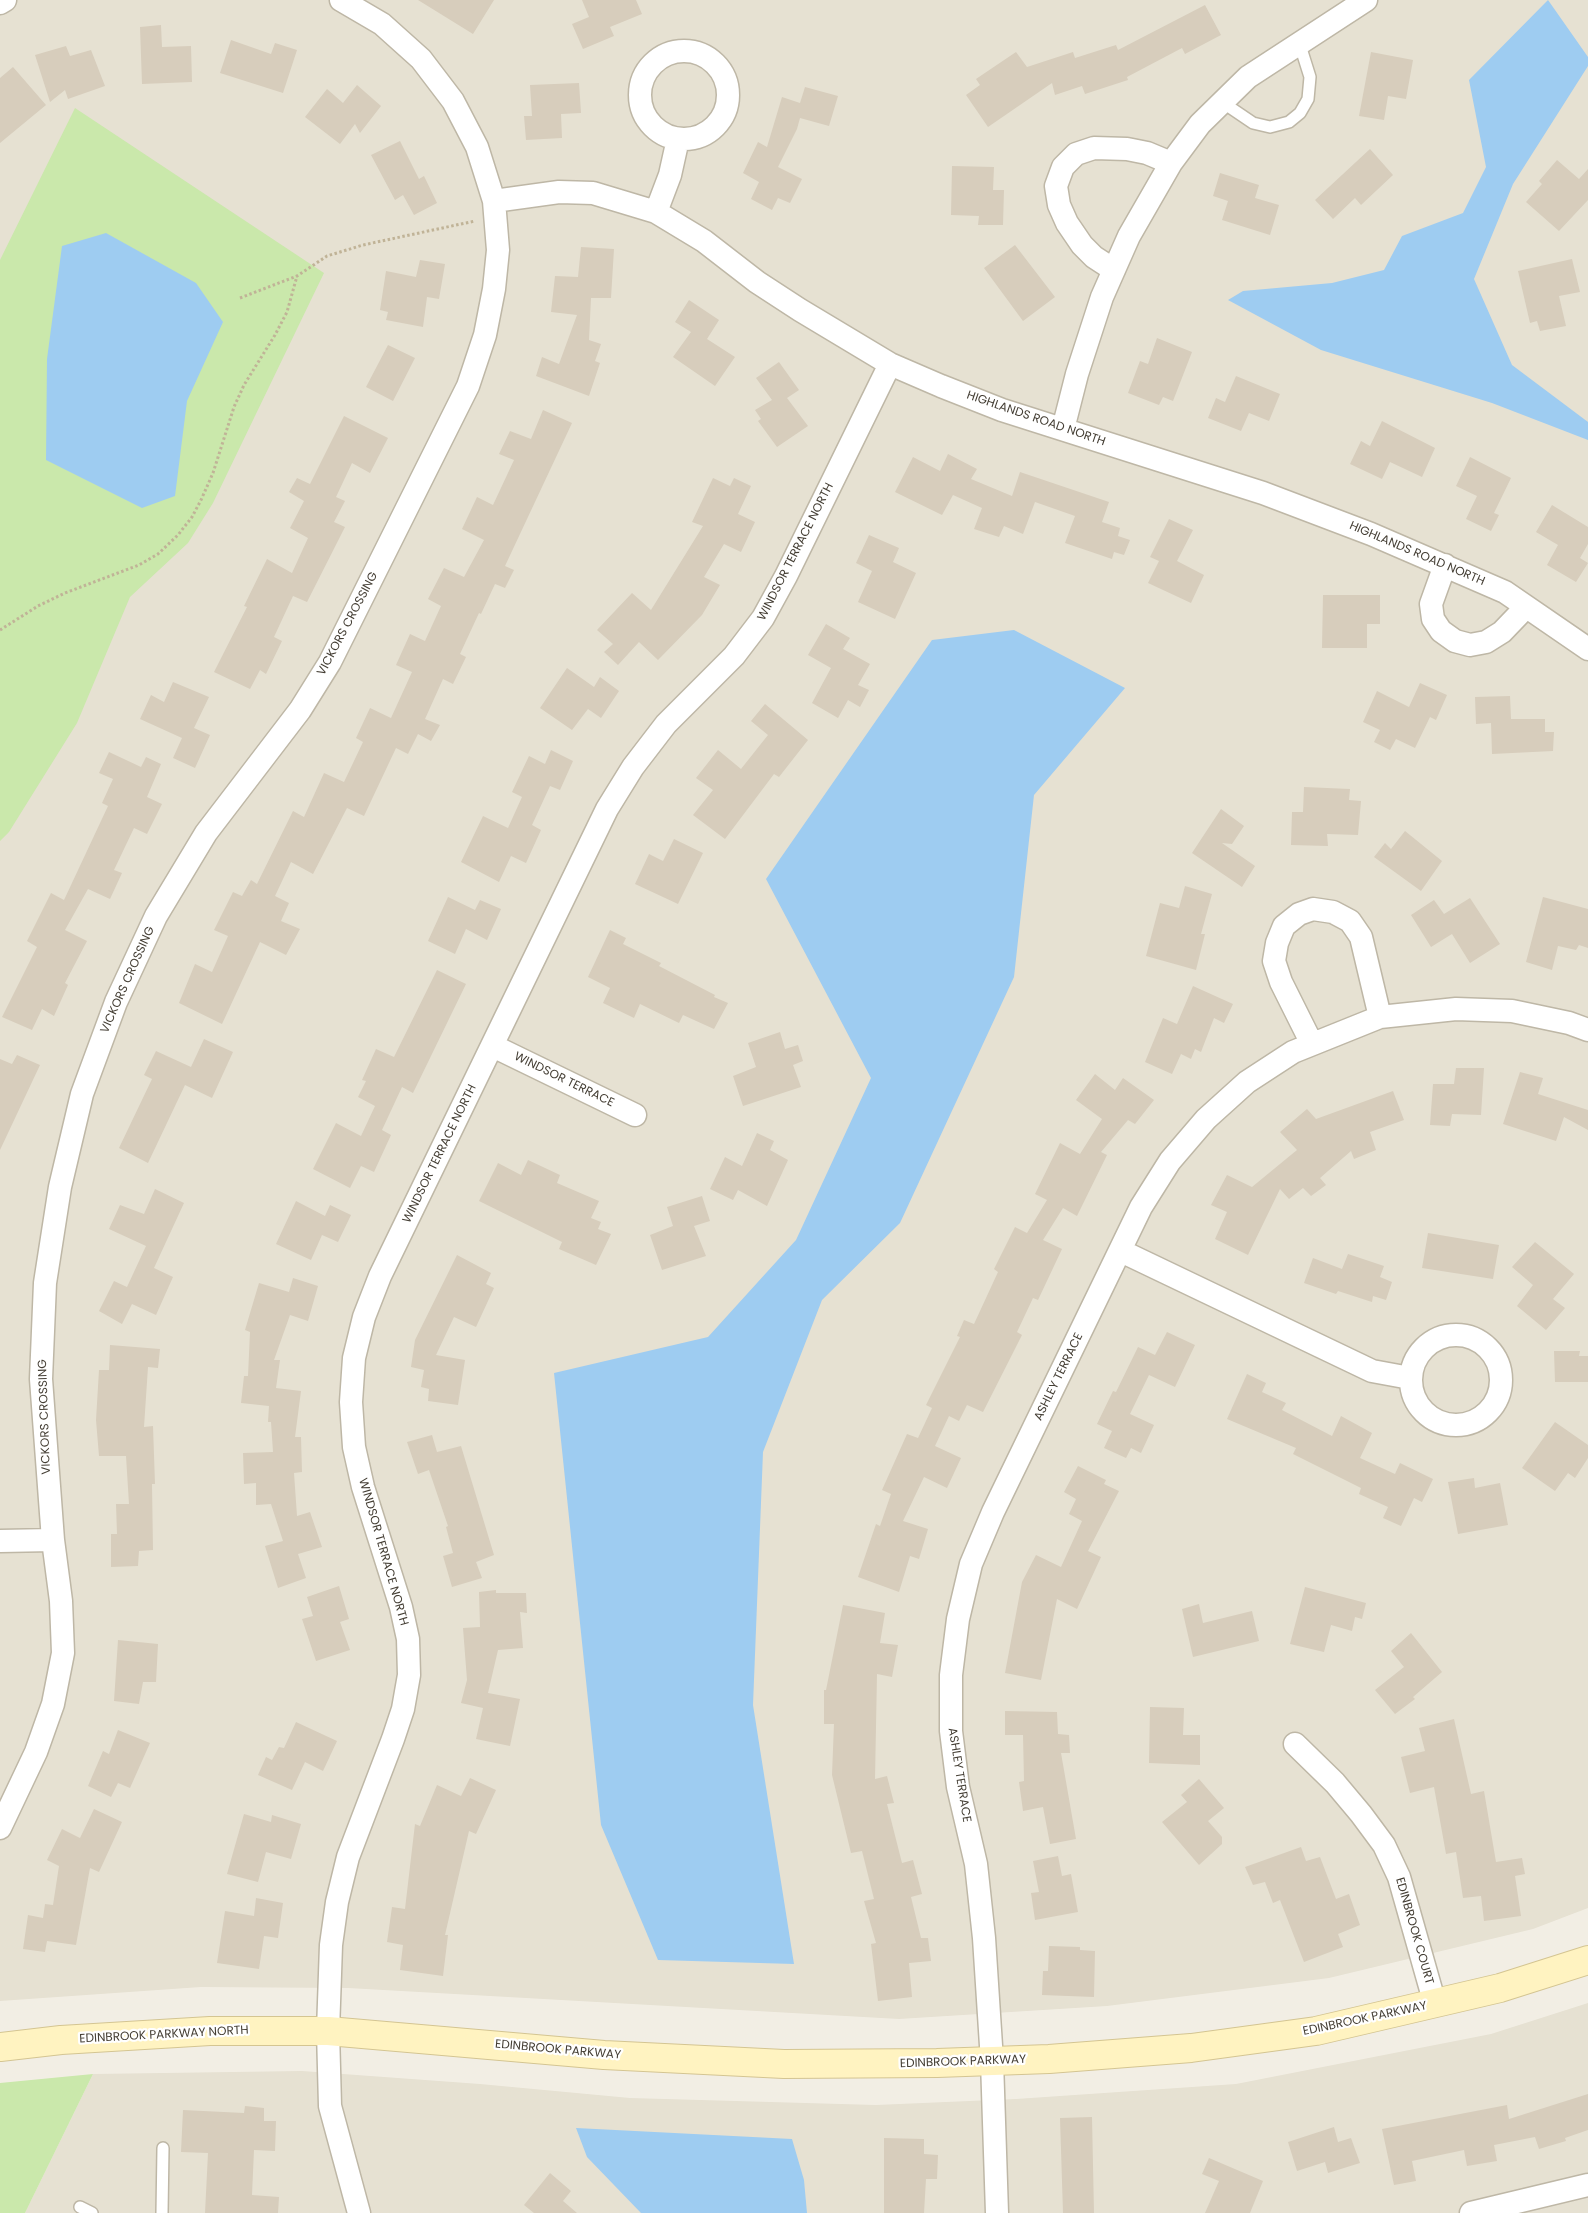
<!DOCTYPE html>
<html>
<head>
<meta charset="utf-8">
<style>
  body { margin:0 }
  canvas { display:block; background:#f2eee4 }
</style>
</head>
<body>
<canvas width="1588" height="2213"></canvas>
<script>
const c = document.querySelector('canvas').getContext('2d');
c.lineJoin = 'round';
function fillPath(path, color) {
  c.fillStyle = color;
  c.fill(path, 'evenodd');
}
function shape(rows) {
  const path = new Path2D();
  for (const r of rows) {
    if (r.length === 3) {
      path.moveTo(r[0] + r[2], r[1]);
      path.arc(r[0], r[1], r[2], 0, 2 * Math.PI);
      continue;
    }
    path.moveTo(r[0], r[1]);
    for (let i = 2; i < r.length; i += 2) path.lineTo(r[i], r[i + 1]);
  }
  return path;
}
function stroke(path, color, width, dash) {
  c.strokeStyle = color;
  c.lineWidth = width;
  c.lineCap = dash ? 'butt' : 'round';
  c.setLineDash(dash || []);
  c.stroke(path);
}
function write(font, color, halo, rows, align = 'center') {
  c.font = font + ' Poppins,sans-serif';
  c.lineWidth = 4.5;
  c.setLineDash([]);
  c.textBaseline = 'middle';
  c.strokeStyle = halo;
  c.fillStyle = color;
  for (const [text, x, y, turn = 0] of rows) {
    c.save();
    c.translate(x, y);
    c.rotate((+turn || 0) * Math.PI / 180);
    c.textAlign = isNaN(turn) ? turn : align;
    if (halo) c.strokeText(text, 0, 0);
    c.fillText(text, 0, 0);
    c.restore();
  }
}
fillPath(shape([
  [0,0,1588,0,1588,1908,1533,1929,1329,1978,1107,2006,899,2019,348,1988,201,1987,0,2001],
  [1588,2003,1588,2213,25,2213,93,2074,302,2071,480,2084,630,2098,876,2105,1016,2099,1236,2084,1491,2034]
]), '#e6e1d2');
fillPath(shape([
  [75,108,324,273,213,503,188,543,130,597,77,723,9,832,0,841,0,260],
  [93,2074,25,2213,0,2213,0,2083]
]), '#cae8ab');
fillPath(shape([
  [1548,0,1588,57,1588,66,1513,184,1474,279,1512,365,1588,422,1588,440,1492,403,1321,350,1228,300,1243,291,1332,283,1384,270,1402,236,1463,213,1486,167,1469,80],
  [106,233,196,283,223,322,187,401,175,496,142,508,46,460,47,359,62,246],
  [1014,630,1125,688,1034,795,1014,977,900,1223,822,1300,763,1452,753,1705,794,1964,658,1960,601,1825,554,1373,708,1337,796,1240,871,1078,766,879,932,640],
  [576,2128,792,2139,804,2180,807,2213,641,2213,587,2157]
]), '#9eccf1');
fillPath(shape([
  [418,0,494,0,473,34],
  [582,0,636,0,642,14,610,27,614,36,583,49,572,24,589,17],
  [1205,5,1221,35,1185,54,1182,48,1127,77,1128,80,1085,94,1082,86,1055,95,1052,83,988,127,966,95,980,85,976,79,1016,52,1027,67,1073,52,1075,58,1116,45,1118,50],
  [161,25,162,47,191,46,192,82,142,84,140,27],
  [231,40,271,54,275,43,297,50,283,93,220,73],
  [66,46,70,56,91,50,105,86,68,99,65,90,50,102,35,55],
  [1371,52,1413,60,1406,99,1388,96,1384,120,1359,116],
  [13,67,46,105,0,143,0,78],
  [579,83,581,113,561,114,562,138,526,140,524,116,532,116,530,85],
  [357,85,381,106,360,133,355,124,340,144,305,117,327,89,343,103],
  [805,87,838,96,829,126,800,118,797,129,778,167,802,179,790,203,778,198,772,210,751,199,759,182,743,173,758,142,767,147,782,97,800,103],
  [400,141,419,179,424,176,437,203,414,215,403,195,395,200,371,155],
  [1370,149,1393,175,1361,205,1355,198,1333,219,1315,200],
  [1557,160,1579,179,1588,169,1588,200,1559,231,1526,202,1542,184,1539,181],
  [952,166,994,167,993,190,1004,190,1003,225,978,225,979,216,951,215],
  [1220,173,1259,185,1255,198,1279,205,1270,235,1222,220,1228,201,1213,196],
  [1015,245,1055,297,1023,321,984,268],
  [581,247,614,249,611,298,591,298,589,340,601,344,595,361,600,363,589,396,536,376,542,357,559,364,577,315,551,312,555,276,578,277],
  [1572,259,1580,292,1559,296,1566,326,1540,331,1537,321,1530,323,1518,271],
  [420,260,445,264,439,299,427,297,423,327,386,320,388,312,380,310,386,271,416,277],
  [689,300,719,320,707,339,735,357,715,386,673,357,691,332,675,322],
  [1157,338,1192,352,1173,401,1163,397,1159,405,1128,393,1140,361,1148,364],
  [388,345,415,358,393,401,366,387],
  [779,362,799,390,787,398,808,426,777,447,758,421,761,419,755,410,772,400,756,378],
  [1236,376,1280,394,1269,421,1249,413,1241,431,1208,418,1216,398,1225,402],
  [543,410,572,423,505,566,514,570,505,588,495,584,481,614,479,613,460,654,466,657,453,684,443,679,425,719,440,725,431,741,418,734,408,754,396,748,364,816,347,808,313,874,291,862,275,896,289,903,281,921,300,929,286,955,260,942,222,1024,179,1003,195,964,212,972,228,936,214,930,233,892,242,896,251,880,257,884,293,811,304,817,324,773,344,782,363,742,356,738,370,708,391,718,412,672,396,665,410,634,425,641,441,606,428,599,444,568,464,577,484,540,462,529,477,497,493,505,514,460,499,454,510,431,531,439],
  [344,416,388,438,370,473,352,463,336,497,345,501,334,522,345,527,307,602,293,596,274,637,282,641,266,674,260,670,250,689,214,672,247,607,244,606,267,559,292,573,308,538,290,528,304,501,289,492,297,478,310,484],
  [1382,421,1435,448,1422,477,1390,462,1382,479,1350,464,1361,441,1370,446],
  [948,454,977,469,971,479,1012,496,1020,472,1109,502,1102,522,1120,528,1118,536,1130,540,1124,555,1114,552,1112,559,1065,543,1075,516,1035,502,1023,534,1004,526,999,537,974,529,982,508,953,495,942,515,895,492,913,457,940,471],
  [1470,457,1511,478,1494,513,1499,515,1491,531,1466,519,1477,496,1456,486],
  [713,478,730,486,734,478,751,486,738,514,755,522,741,552,724,544,704,577,720,585,702,615,658,660,639,642,618,665,604,652,613,644,597,630,632,593,651,610,703,526,692,522],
  [1552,505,1588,527,1588,544,1580,558,1588,563,1576,582,1547,565,1558,545,1536,532],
  [1169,519,1193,530,1177,561,1204,575,1191,603,1148,583,1159,561,1150,557],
  [869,535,899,548,893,562,916,573,895,619,858,602,872,571,856,563],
  [1323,595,1380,595,1380,624,1367,624,1367,648,1322,648],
  [826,624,850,638,843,649,870,664,858,685,869,690,860,707,848,700,838,718,812,703,831,668,808,655],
  [567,668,594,687,600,677,619,691,601,718,588,709,572,730,540,708],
  [173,682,209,697,194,728,210,735,195,768,173,758,182,738,140,719,151,695,164,702],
  [1420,683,1447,695,1436,720,1430,717,1415,748,1396,739,1390,750,1374,742,1380,730,1363,722,1377,691,1409,707],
  [1510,696,1511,719,1545,719,1545,732,1554,732,1553,751,1492,754,1491,723,1476,724,1475,697],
  [765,704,808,740,779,777,774,774,725,839,693,815,713,790,696,778,718,750,741,769,768,735,751,721],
  [551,750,573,761,560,790,550,786,532,825,541,830,526,863,511,856,499,882,461,862,483,816,508,828,522,797,512,792,529,756,545,764],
  [109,752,141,767,146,757,161,764,147,797,162,804,147,834,134,828,114,870,122,873,110,899,88,889,65,930,87,941,65,983,68,985,54,1016,42,1009,32,1030,2,1017,37,947,27,941,51,893,64,900,108,806,102,803,113,779,99,773],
  [1304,787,1350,789,1349,800,1361,801,1358,835,1327,834,1328,846,1291,845,1292,812,1303,812],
  [1221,809,1244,826,1232,844,1222,843,1255,866,1242,887,1192,853],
  [1405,831,1442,861,1421,891,1374,857,1385,843,1391,849],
  [674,839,703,853,678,904,635,884,649,854,663,861],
  [1185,886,1212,894,1201,934,1205,934,1196,970,1146,956,1160,903,1179,908],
  [448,897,475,910,480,900,501,909,487,940,466,929,455,954,428,941],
  [1543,897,1588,909,1588,948,1579,945,1576,950,1558,946,1552,970,1526,962],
  [1470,898,1500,944,1470,963,1452,934,1431,947,1411,915,1434,900,1444,914],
  [610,930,626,938,623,944,661,963,659,966,715,995,714,997,728,1003,714,1029,683,1015,679,1023,640,1004,634,1018,603,1003,610,988,588,977],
  [437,970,466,984,413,1093,402,1087,382,1130,391,1135,374,1172,361,1166,350,1188,313,1169,336,1123,361,1136,375,1106,358,1097,366,1081,362,1080,376,1049,394,1057],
  [1193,986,1233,1004,1224,1023,1214,1018,1201,1052,1195,1049,1191,1059,1181,1054,1172,1074,1145,1062,1163,1018,1177,1024],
  [780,1032,785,1049,798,1045,803,1061,793,1065,801,1087,743,1106,733,1076,756,1067,748,1043],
  [204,1039,233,1052,212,1098,185,1085,148,1163,119,1148,152,1079,144,1075,156,1051,191,1067],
  [17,1055,40,1065,0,1150,0,1059,12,1064],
  [1456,1068,1484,1068,1481,1115,1452,1114,1450,1126,1430,1125,1433,1084,1454,1084],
  [1520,1072,1543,1078,1538,1094,1588,1110,1588,1130,1564,1117,1556,1141,1503,1124],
  [1095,1074,1115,1090,1123,1078,1154,1100,1135,1124,1128,1120,1101,1152,1107,1155,1077,1216,1063,1208,1043,1240,1062,1249,1038,1300,1033,1298,1017,1332,1022,1335,983,1412,967,1405,959,1421,949,1416,935,1446,961,1458,947,1488,924,1477,903,1521,928,1529,919,1559,910,1556,899,1592,858,1577,876,1524,880,1526,891,1494,882,1490,907,1434,918,1438,932,1408,926,1405,960,1337,957,1336,964,1320,974,1324,998,1272,994,1269,1015,1227,1027,1233,1047,1200,1035,1194,1060,1143,1080,1154,1102,1119,1076,1100],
  [1393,1091,1404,1120,1370,1132,1376,1150,1354,1159,1351,1151,1320,1178,1326,1185,1311,1196,1303,1188,1289,1199,1280,1189,1248,1255,1215,1239,1227,1212,1211,1205,1227,1175,1252,1187,1297,1150,1280,1132,1307,1109,1316,1119],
  [757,1133,774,1141,770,1150,788,1160,767,1206,738,1190,733,1200,710,1189,725,1157,742,1166],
  [528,1160,560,1175,557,1183,599,1201,591,1218,601,1222,598,1229,611,1234,596,1265,559,1249,562,1242,479,1201,498,1163,521,1175],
  [155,1189,184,1203,154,1268,173,1277,156,1315,132,1304,122,1324,99,1311,114,1281,127,1287,146,1246,109,1229,120,1205,144,1214],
  [702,1196,710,1221,694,1226,706,1256,662,1270,650,1235,673,1226,667,1207],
  [296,1201,325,1216,330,1205,351,1215,338,1242,322,1235,311,1260,276,1244],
  [1428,1233,1499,1245,1493,1279,1422,1268],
  [1535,1242,1574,1274,1553,1299,1565,1308,1546,1330,1517,1306,1533,1285,1512,1267],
  [1348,1254,1384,1266,1380,1277,1392,1282,1386,1300,1373,1296,1372,1302,1338,1291,1336,1294,1304,1283,1313,1258,1342,1269],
  [457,1255,491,1273,486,1284,494,1288,476,1327,454,1317,436,1355,465,1360,458,1405,428,1401,429,1389,421,1387,424,1370,411,1367,415,1340],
  [293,1278,318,1286,308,1321,290,1315,274,1360,280,1360,276,1388,301,1391,295,1437,301,1437,302,1472,294,1473,297,1516,310,1512,322,1547,298,1554,306,1578,278,1588,265,1546,283,1541,271,1504,256,1505,256,1483,244,1484,243,1453,273,1452,271,1422,268,1422,269,1406,241,1403,244,1376,248,1376,250,1332,245,1330,259,1283,289,1292],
  [1167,1332,1195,1345,1175,1387,1149,1375,1130,1414,1154,1425,1141,1453,1131,1448,1126,1458,1104,1448,1112,1431,1097,1424,1113,1391,1116,1392,1138,1347,1155,1355],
  [110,1345,160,1349,158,1368,148,1367,144,1427,153,1426,155,1484,152,1484,153,1550,139,1551,138,1566,111,1567,111,1534,117,1534,116,1504,129,1504,126,1456,99,1456,96,1420,99,1370,109,1370],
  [1554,1351,1580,1351,1579,1356,1588,1356,1588,1382,1555,1382],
  [1247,1374,1266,1383,1262,1392,1286,1403,1282,1410,1332,1436,1341,1416,1372,1433,1360,1458,1395,1474,1400,1463,1433,1479,1422,1502,1414,1498,1401,1526,1383,1518,1388,1507,1359,1494,1361,1488,1293,1454,1296,1448,1227,1419],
  [1555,1422,1588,1445,1588,1458,1575,1478,1568,1473,1555,1491,1522,1468],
  [432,1435,437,1452,461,1446,494,1555,476,1562,482,1578,452,1587,443,1556,453,1553,446,1527,448,1526,429,1470,418,1474,407,1442],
  [1078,1466,1106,1480,1104,1484,1119,1491,1088,1551,1101,1557,1077,1609,1057,1599,1041,1680,1005,1673,1022,1582,1036,1555,1061,1567,1082,1521,1069,1514,1076,1499,1064,1492],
  [1474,1478,1475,1488,1500,1483,1508,1525,1458,1534,1448,1482],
  [339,1586,349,1619,340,1622,350,1650,316,1661,302,1619,313,1616,307,1597],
  [1305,1587,1366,1603,1362,1619,1355,1617,1352,1631,1331,1625,1324,1652,1290,1644],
  [496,1590,496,1593,526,1593,527,1613,520,1612,523,1648,498,1650,488,1693,520,1699,510,1746,476,1739,483,1708,461,1703,467,1680,463,1628,480,1627,479,1592],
  [1199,1604,1203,1623,1252,1611,1259,1641,1193,1657,1182,1609],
  [843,1605,885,1613,880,1643,898,1645,892,1677,877,1674,875,1779,887,1776,894,1803,887,1804,902,1863,913,1860,922,1894,911,1897,921,1938,928,1938,931,1961,909,1963,912,1997,878,2001,871,1944,876,1943,864,1901,874,1899,862,1851,851,1853,832,1775,834,1724,824,1724,824,1690,826,1690],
  [1411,1633,1442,1672,1413,1697,1415,1699,1395,1714,1375,1690,1404,1667,1391,1651],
  [118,1640,158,1644,156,1682,143,1682,139,1704,114,1701],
  [1150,1707,1184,1708,1183,1735,1200,1735,1200,1765,1149,1763],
  [1005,1711,1057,1712,1058,1734,1069,1735,1070,1753,1061,1753,1076,1839,1050,1844,1043,1807,1023,1811,1019,1782,1024,1781,1023,1735,1005,1735],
  [1454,1719,1471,1794,1484,1791,1496,1862,1522,1858,1525,1874,1515,1876,1521,1916,1484,1921,1481,1896,1463,1898,1456,1852,1446,1854,1434,1787,1410,1793,1401,1757,1425,1751,1419,1728],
  [296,1722,337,1741,323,1771,305,1762,292,1790,258,1775,266,1757,272,1760,279,1747,284,1748],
  [118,1730,150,1743,130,1788,118,1783,111,1797,88,1786,103,1751,109,1754],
  [470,1778,496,1790,476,1834,469,1831,445,1935,448,1935,443,1976,400,1970,403,1945,387,1942,392,1907,405,1909,415,1824,420,1826,437,1785,461,1796],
  [1199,1779,1224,1808,1208,1821,1222,1837,1222,1844,1199,1865,1162,1822,1187,1802,1181,1795],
  [94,1809,122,1822,99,1872,90,1868,76,1945,47,1941,45,1952,23,1949,28,1915,43,1918,45,1904,53,1905,59,1866,47,1860,62,1829,80,1838],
  [244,1814,271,1822,272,1815,301,1824,291,1859,266,1852,258,1882,227,1874],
  [1301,1847,1306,1861,1320,1857,1336,1899,1349,1894,1360,1925,1338,1934,1343,1947,1304,1962,1280,1900,1273,1903,1265,1882,1253,1885,1245,1867],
  [1058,1856,1062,1876,1071,1874,1078,1912,1035,1920,1031,1893,1039,1892,1033,1861],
  [256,1898,283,1903,278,1938,264,1936,259,1969,217,1963,225,1911,254,1916],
  [1049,1946,1080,1947,1080,1950,1095,1951,1094,1997,1042,1995,1043,1971,1048,1971],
  [1588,2094,1588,2130,1565,2138,1566,2141,1539,2149,1535,2137,1494,2145,1497,2161,1467,2166,1464,2150,1412,2161,1416,2181,1394,2185,1382,2129,1507,2105,1509,2119],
  [245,2106,264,2108,264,2121,276,2121,275,2151,254,2150,252,2195,279,2197,278,2213,205,2213,208,2153,181,2152,183,2110,244,2113],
  [1092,2117,1094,2213,1063,2213,1060,2118],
  [1334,2127,1338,2142,1351,2138,1360,2163,1328,2173,1325,2162,1297,2171,1288,2142],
  [884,2138,924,2139,924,2154,938,2155,937,2179,926,2179,924,2213,884,2213],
  [1209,2158,1263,2181,1250,2213,1205,2213,1219,2181,1202,2174],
  [550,2173,571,2191,563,2201,577,2213,534,2213,524,2205]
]), '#d7cdbc');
const lane = shape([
  [1222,102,1253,123,1270,127,1289,122,1300,113,1308,99,1310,77,1299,42],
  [80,2207,92,2213],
  [162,2213,163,2148]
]);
const street = shape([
  [0,3,5,0],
  [684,95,44],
  [494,201,559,192,593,193,656,212,704,241,757,282,800,310,890,364,941,386,1002,410,1263,493,1371,534,1505,592,1588,649],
  [656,212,670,175,678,139],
  [1114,270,1094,257,1082,245,1067,223,1059,205,1056,186,1063,167,1076,154,1094,148,1127,149,1147,153,1171,163],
  [1063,429,1077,374,1102,297,1129,236,1171,163,1200,124,1248,77,1366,0],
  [1445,565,1431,604,1433,619,1441,631,1455,641,1470,645,1486,642,1502,632,1526,607],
  [1312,1044,1281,982,1274,961,1277,943,1284,926,1299,914,1313,909,1333,912,1350,921,1361,937,1380,1017],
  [493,1046,635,1115],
  [1121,1251,1372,1371,1410,1378],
  [1456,1380,45],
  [0,1541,53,1540],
  [1295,1744,1335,1783,1361,1814,1384,1845,1399,1877,1435,2004],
  [0,1828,36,1752,53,1704,63,1653,61,1601,53,1540,41,1379,45,1283,60,1187,82,1094,116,1002,156,916,206,833,300,710,330,662,468,386,485,335,494,289,498,250,494,201,477,147,453,101,421,59,382,24,341,0],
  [359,2213,330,2106,328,2031,331,1945,337,1902,348,1857,393,1739,403,1709,409,1675,408,1639,401,1607,363,1487,354,1447,351,1402,354,1358,364,1317,380,1276,607,809,633,767,666,724,734,656,763,618,786,576,890,364],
  [997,2213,992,2061,984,1938,976,1864,958,1787,951,1731,951,1675,958,1619,971,1564,993,1512,1141,1207,1170,1161,1206,1119,1247,1082,1293,1052,1380,1017,1456,1009,1512,1011,1569,1023,1588,1030],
  [1471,2213,1588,2185]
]);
const secondary = shape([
  [0,2047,61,2040,210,2031,328,2031,604,2055,784,2064,937,2063,1049,2059,1191,2048,1316,2031,1500,1988,1588,1960]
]);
stroke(lane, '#beb7a6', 14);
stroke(street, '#beb7a6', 25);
stroke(secondary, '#d4c592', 30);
stroke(shape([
  [240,298,297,276,327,256,363,245,475,221],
  [0,630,38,606,65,593,139,565,158,554,178,535,192,517,201,500,213,473,234,407,244,385,275,335,287,312,297,276]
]), '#c0b397', 3, [2.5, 2.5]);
stroke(lane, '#fff', 11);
stroke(street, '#fff', 22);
stroke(secondary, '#fff3c1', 28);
write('12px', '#443e34', '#fff', [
  ["HIGHLANDS ROAD NORTH",1036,419,19],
  ["WINDSOR TERRACE NORTH",796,552,-63],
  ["HIGHLANDS ROAD NORTH",1417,554,23],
  ["VICKORS CROSSING",348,624,-62],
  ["VICKORS CROSSING",128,980,-66],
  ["WINDSOR TERRACE",564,1080,26],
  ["WINDSOR TERRACE NORTH",440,1154,-64],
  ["ASHLEY TERRACE",1059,1377,-64],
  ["VICKORS CROSSING",45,1417,-92],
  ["WINDSOR TERRACE NORTH",383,1552,74],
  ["ASHLEY TERRACE",959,1775,81],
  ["EDINBROOK COURT",1414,1931,74],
  ["EDINBROOK PARKWAY",1365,2019,-12],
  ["EDINBROOK PARKWAY NORTH",164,2035,-3],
  ["EDINBROOK PARKWAY",558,2050,5],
  ["EDINBROOK PARKWAY",963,2062,-2]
]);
</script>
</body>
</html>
